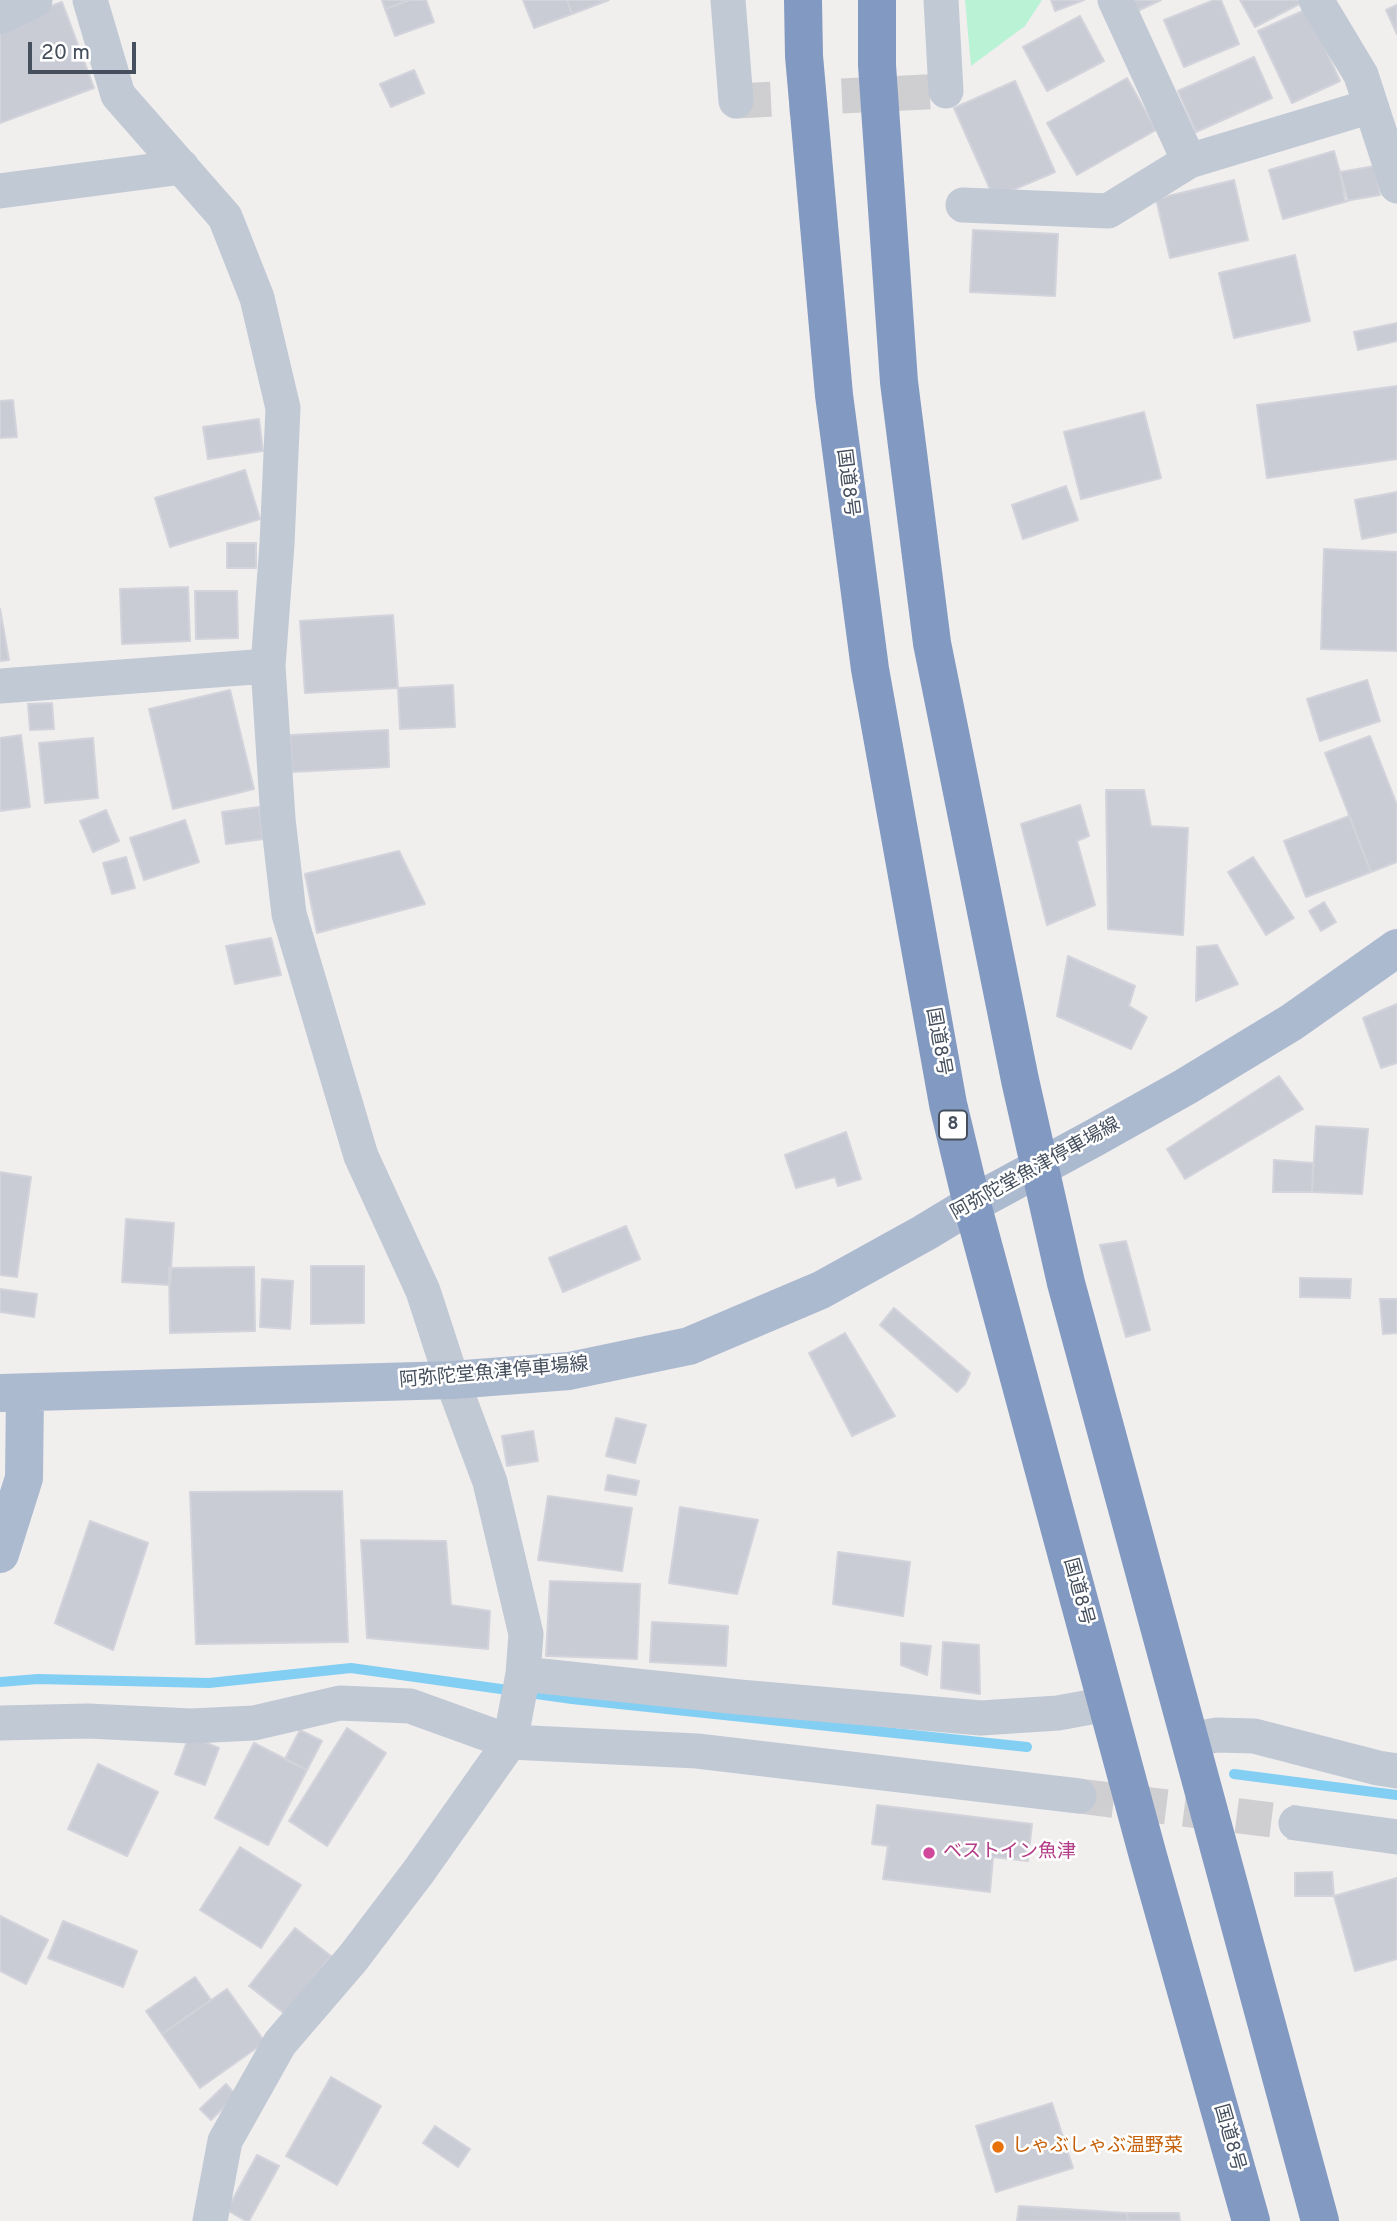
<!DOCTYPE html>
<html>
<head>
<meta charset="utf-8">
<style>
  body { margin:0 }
  #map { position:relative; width:1397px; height:2221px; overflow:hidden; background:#f1eeee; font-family:Overpass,sans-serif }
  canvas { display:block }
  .scale { position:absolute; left:28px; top:42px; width:108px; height:32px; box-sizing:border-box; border:4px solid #454f5d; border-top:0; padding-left:9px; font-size:21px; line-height:24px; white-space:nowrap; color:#454f5d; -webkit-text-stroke:5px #fff; paint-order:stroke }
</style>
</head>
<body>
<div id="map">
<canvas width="1397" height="2221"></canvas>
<div class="scale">20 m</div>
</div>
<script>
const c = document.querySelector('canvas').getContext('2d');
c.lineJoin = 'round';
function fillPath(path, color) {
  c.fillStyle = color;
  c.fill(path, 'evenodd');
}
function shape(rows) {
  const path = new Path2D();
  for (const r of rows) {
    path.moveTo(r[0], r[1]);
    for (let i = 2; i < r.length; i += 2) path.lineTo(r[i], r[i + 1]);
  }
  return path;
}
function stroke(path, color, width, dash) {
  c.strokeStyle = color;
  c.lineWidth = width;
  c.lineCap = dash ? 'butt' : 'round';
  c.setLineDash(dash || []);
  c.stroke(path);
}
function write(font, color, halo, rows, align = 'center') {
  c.font = font + ' Overpass,"Noto Sans JP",sans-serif';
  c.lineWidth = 5;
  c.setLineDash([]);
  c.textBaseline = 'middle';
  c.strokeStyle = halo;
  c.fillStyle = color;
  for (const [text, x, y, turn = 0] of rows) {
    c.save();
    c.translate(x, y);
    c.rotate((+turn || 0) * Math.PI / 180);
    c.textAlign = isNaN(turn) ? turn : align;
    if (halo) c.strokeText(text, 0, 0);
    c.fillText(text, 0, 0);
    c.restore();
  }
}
fillPath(shape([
  [965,0,1042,0,1025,26,971,66]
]), '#b9f2d5');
stroke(shape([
  [0,1682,38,1679,209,1683,351,1668,572,1699,1027,1747],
  [1234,1774,1397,1795]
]), '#82cff3', 10);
const building = shape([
  [382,0,410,0,385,9,382,0],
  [410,0,426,0,434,22,395,36,385,9,410,0],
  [523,0,567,0,572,14,534,28,523,0],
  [567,0,609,0,572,14,567,0],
  [1051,0,1084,0,1055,11,1051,0],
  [1127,0,1161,0,1133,13,1127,0],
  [1214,0,1221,0,1239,44,1184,67,1164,20,1214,0],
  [1240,0,1302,0,1303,2,1255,27,1240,0],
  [62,2,94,88,0,123,0,24,62,2],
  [1397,5,1397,34,1386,10,1397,5],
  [1307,9,1340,81,1292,103,1258,31,1307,9],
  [1080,16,1104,61,1047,91,1023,47,1080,16],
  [1254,57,1272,98,1196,132,1178,91,1254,57],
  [414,70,424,93,391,107,380,84,414,70],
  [1127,78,1156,130,1077,175,1047,123,1127,78],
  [1015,81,1055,172,994,198,954,108,1015,81],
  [1334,151,1348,201,1283,219,1269,170,1334,151],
  [1375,166,1380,195,1345,201,1340,172,1375,166],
  [1234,180,1248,240,1170,258,1156,199,1234,180],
  [973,230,1058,234,1055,296,970,292,973,230],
  [1295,255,1310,321,1234,338,1219,273,1295,255],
  [1397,323,1397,341,1358,350,1354,332,1397,323],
  [1397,386,1397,459,1267,478,1257,405,1397,386],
  [13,400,17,437,0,438,0,401,13,400],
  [1144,412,1161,478,1081,499,1064,432,1144,412],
  [259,419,263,451,208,459,203,427,259,419],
  [245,470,260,519,170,547,155,498,245,470],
  [1066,486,1078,520,1023,539,1012,505,1066,486],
  [1397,492,1397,532,1362,539,1355,500,1397,492],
  [227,543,256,543,256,568,227,568,227,543],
  [1324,549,1397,552,1397,651,1321,649,1324,549],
  [188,587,190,641,122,644,120,589,188,587],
  [195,591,237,591,238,638,196,639,195,591],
  [0,609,9,660,0,661,0,609],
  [393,615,398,688,305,693,300,621,393,615],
  [1367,680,1380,721,1320,741,1307,699,1367,680],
  [453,685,455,727,400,729,398,688,453,685],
  [230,690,254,789,173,809,149,709,230,690],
  [52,703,54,729,30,730,28,704,52,703],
  [388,730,389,767,292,772,290,735,388,730],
  [21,735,30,807,0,811,0,738,21,735],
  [1370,736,1397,805,1397,862,1371,872,1325,753,1370,736],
  [93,738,98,798,45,803,39,743,93,738],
  [1106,790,1144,790,1151,826,1188,828,1183,935,1108,929,1106,790],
  [1080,805,1089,836,1077,841,1095,905,1047,925,1021,824,1080,805],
  [259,807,263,839,226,844,222,812,259,807],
  [106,810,119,841,93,852,80,821,106,810],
  [1349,816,1371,872,1306,897,1284,841,1349,816],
  [185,820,199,862,144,880,130,838,185,820],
  [399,851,425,904,317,933,305,874,399,851],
  [126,857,135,888,112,894,103,863,126,857],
  [1253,857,1294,918,1266,935,1228,872,1253,857],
  [1324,902,1336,922,1321,931,1309,911,1324,902],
  [271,938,281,975,235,984,226,946,271,938],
  [1217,945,1238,984,1196,1001,1197,947,1217,945],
  [1068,956,1135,986,1129,1006,1147,1017,1131,1049,1057,1016,1068,956],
  [1397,1004,1397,1063,1381,1068,1363,1018,1397,1004],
  [1279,1076,1303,1109,1185,1179,1167,1149,1279,1076],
  [1316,1126,1368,1129,1362,1194,1312,1192,1316,1126],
  [846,1132,861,1179,838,1186,835,1177,796,1188,785,1155,846,1132],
  [1274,1160,1313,1163,1312,1192,1273,1192,1274,1160],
  [0,1172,31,1177,17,1277,0,1275,0,1172],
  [126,1219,174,1223,170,1285,122,1282,126,1219],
  [626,1226,640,1259,563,1292,549,1258,626,1226],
  [1126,1241,1150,1330,1126,1337,1100,1245,1126,1241],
  [311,1266,364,1266,364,1323,311,1324,311,1266],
  [254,1267,255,1331,170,1333,169,1268,254,1267],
  [1300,1278,1351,1279,1350,1298,1300,1297,1300,1278],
  [262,1279,293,1281,290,1329,260,1327,262,1279],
  [0,1289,37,1294,34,1317,0,1312,0,1289],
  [1380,1299,1397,1299,1397,1333,1383,1334,1380,1299],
  [894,1308,970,1373,965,1384,957,1392,880,1325,894,1308],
  [845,1333,895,1416,852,1436,809,1353,845,1333],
  [616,1418,646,1425,635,1463,606,1456,616,1418],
  [533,1431,538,1461,507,1466,502,1436,533,1431],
  [608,1475,639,1481,636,1495,605,1490,608,1475],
  [342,1491,348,1642,196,1644,190,1492,342,1491],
  [548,1496,632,1508,622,1571,538,1560,548,1496],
  [680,1507,758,1520,737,1594,669,1583,680,1507],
  [90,1521,148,1543,113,1650,55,1623,90,1521],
  [361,1540,446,1541,451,1605,490,1611,488,1649,367,1638,361,1540],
  [838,1552,910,1562,903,1616,833,1604,838,1552],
  [550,1581,640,1584,637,1659,546,1656,550,1581],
  [652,1622,728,1626,726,1666,650,1662,652,1622],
  [943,1642,979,1645,980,1694,941,1688,943,1642],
  [901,1643,931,1646,927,1675,901,1665,901,1643],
  [347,1728,386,1753,327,1846,289,1821,347,1728],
  [300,1730,322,1741,307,1770,285,1759,300,1730],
  [189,1736,219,1748,205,1785,175,1774,189,1736],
  [254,1743,307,1770,268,1845,215,1818,254,1743],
  [98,1764,158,1792,127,1856,68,1829,98,1764],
  [877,1805,1032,1824,1028,1861,993,1857,990,1892,883,1879,888,1846,872,1844,877,1805],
  [240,1847,301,1885,261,1948,200,1910,240,1847],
  [1332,1872,1334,1896,1295,1896,1295,1873,1332,1872],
  [1397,1878,1397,1959,1355,1971,1334,1896,1397,1878],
  [0,1916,48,1940,26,1984,0,1971,0,1916],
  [63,1921,137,1951,123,1987,48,1958,63,1921],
  [295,1928,331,1956,285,2014,249,1986,295,1928],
  [195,1977,211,2000,162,2034,146,2011,195,1977],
  [227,1989,265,2042,200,2088,162,2034,227,1989],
  [331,2077,381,2106,337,2185,286,2156,331,2077],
  [226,2084,236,2095,211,2120,200,2109,226,2084],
  [1052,2103,1073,2168,996,2192,976,2126,1052,2103],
  [435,2126,470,2149,458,2167,423,2143,435,2126],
  [257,2155,279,2166,249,2221,246,2221,227,2210,257,2155],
  [1019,2206,1127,2213,1128,2221,1017,2221,1019,2206],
  [1127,2213,1179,2213,1180,2221,1128,2221,1127,2213]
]);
fillPath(building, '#caccd5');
stroke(building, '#d2d3db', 2);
stroke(shape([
  [736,101,946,91],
  [1079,1796,1296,1823]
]), '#cfced1', 35, [35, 18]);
stroke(shape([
  [90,0,118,95,225,217,257,298,283,408,277,544,268,666,278,819,289,914,361,1156,423,1291,452,1380,490,1482,526,1634,523,1674,739,1697,981,1718,1058,1713,1107,1704],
  [728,0,736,101],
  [941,0,946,91],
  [1115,0,1189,161],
  [1316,0,1361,75,1397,186],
  [0,17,35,0],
  [0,191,182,167],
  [963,205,1108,211,1189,161,1371,106],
  [0,686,268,666],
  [0,1723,88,1721,191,1726,254,1723,340,1703,410,1706,510,1742,697,1751,1079,1796],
  [1189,1740,1217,1735,1254,1736,1378,1768,1397,1771],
  [1296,1823,1397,1837],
  [210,2221,225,2141,280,2043,353,1958,419,1871,510,1742,523,1674]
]), '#c1c9d5', 35);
stroke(shape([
  [0,1393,452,1380,569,1371,689,1346,821,1290,924,1233,972,1204,1094,1138,1185,1087,1292,1022,1397,948],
  [0,1554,24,1478,25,1394]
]), '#acbad0', 38);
stroke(shape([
  [803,0,804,56,834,395,870,669,948,1104,972,1204,1148,1856,1251,2221],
  [877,0,877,65,899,382,932,643,1020,1080,1066,1283,1320,2221]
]), '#829ac1', 38);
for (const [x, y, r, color] of [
  [929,1853,7,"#d1479c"],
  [998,2147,7,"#e8710a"]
]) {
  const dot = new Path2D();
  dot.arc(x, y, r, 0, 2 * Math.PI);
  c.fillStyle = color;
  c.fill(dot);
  stroke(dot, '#fff', 2.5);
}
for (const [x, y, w] of [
  [953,1125,28]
]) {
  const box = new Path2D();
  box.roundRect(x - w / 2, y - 14.5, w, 29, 5);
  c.fillStyle = '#fff';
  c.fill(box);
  stroke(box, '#454f5d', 2);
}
write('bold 18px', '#454f5d', null, [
  ["8",953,1125]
]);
write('19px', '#454f5d', '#fff', [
  ["国道8号",846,483,83],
  ["国道8号",937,1042,80],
  ["阿弥陀堂魚津停車場線",1036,1170,-29],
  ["阿弥陀堂魚津停車場線",494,1374,-5],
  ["国道8号",1077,1592,75],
  ["国道8号",1228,2138,74]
]);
write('19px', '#b23c85', '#fff', [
  ["ベストイン魚津",943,1853]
], 'left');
write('19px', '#c56008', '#fff', [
  ["しゃぶしゃぶ温野菜",1012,2147]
], 'left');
</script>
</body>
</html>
